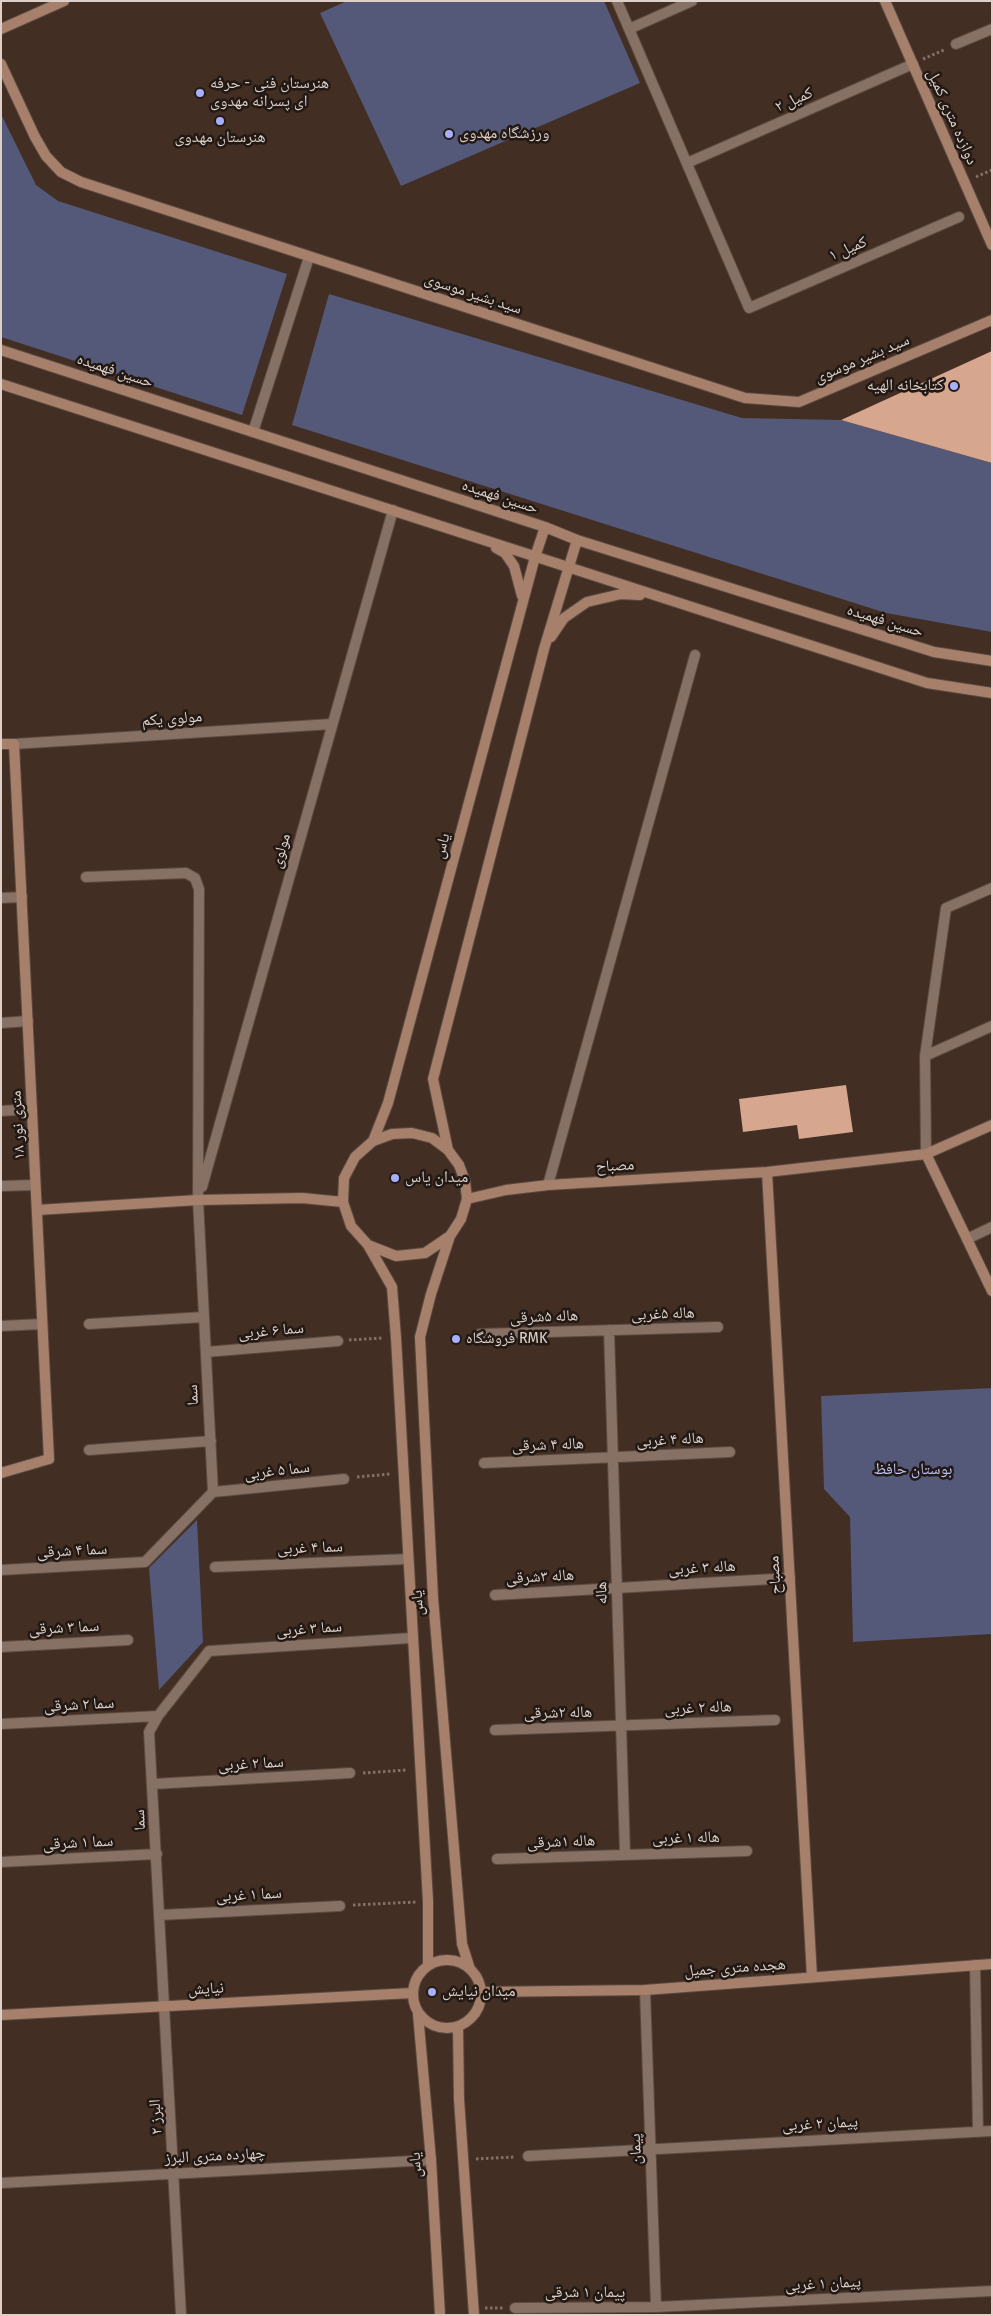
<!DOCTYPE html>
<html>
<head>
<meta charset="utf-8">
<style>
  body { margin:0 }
  #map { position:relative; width:993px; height:2316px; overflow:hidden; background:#422e23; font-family:"Fira Sans Condensed",sans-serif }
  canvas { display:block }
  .frame { position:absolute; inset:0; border:2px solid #ded0c9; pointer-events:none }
</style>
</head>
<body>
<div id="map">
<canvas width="993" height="2316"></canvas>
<div class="frame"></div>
</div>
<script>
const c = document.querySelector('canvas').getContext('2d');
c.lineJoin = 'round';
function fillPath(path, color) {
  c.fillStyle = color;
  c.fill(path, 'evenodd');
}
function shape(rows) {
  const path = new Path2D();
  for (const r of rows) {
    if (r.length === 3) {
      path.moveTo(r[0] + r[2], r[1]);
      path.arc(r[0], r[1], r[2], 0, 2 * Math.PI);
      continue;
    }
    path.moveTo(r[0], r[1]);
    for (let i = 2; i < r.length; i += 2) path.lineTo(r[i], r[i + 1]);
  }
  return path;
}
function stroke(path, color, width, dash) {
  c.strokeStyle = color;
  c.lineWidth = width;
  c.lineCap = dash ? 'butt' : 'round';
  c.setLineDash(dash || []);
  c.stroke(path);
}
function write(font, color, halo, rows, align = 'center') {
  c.font = font + ' "Fira Sans Condensed","Noto Naskh Arabic",sans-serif';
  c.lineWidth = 5;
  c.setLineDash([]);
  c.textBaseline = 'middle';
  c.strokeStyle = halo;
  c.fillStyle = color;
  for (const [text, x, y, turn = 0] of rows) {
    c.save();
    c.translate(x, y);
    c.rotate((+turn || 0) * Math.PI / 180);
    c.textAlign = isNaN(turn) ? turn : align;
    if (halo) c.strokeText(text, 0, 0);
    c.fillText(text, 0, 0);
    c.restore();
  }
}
fillPath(shape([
  [347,1,604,1,640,83,401,186,320,13],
  [1,114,36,185,58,201,287,274,242,415,1,337],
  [329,294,742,418,841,420,992,463,992,632,886,613,292,425],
  [992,1388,992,1634,853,1642,850,1517,824,1489,821,1396],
  [197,1520,203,1642,159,1690,149,1568]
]), '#545879');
fillPath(shape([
  [992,351,992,463,841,420],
  [846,1085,853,1132,799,1139,797,1125,743,1132,739,1099]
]), '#d6a68e');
const street = shape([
  [617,1,749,308,959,217],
  [629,29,692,1],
  [956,44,992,29],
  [687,163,913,64],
  [253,432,309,257],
  [14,744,332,724],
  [1,898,22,897],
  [1,1023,28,1021],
  [925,1056,992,1026],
  [1,1111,32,1109],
  [926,1154,925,1056,946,908,992,888],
  [548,1185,695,655],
  [1,1186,35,1185],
  [202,1187,393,510],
  [967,1239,992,1227],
  [89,1324,204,1317],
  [1,1326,42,1324],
  [609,1330,625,1854],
  [480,1334,718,1327],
  [206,1352,338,1341],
  [89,1450,211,1441],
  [484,1463,730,1452],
  [213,1492,344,1479],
  [215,1567,408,1559],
  [1,1570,145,1562,213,1492,198,1200,199,889,195,878,186,873,86,877],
  [495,1595,790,1578],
  [1,1647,128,1640],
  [1,1724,158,1716],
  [495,1730,775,1720],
  [153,1784,350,1773],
  [497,1859,747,1851],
  [1,1862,157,1854],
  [160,1915,340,1906],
  [975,1965,978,2131],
  [645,1990,656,2307],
  [528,2156,992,2131],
  [1,2183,431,2160],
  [515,2308,656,2307,992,2291],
  [181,2315,149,1732,158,1716,209,1651,411,1638]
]);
const secondary = shape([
  [885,1,992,245],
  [1,29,64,1],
  [1,64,35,137,46,156,61,172,81,182,745,398,799,402,992,320],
  [1,350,545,527,577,540,934,652,992,661],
  [1,384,927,683,992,693],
  [496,548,505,553,514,566,522,596],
  [551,637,564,618,587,602,621,594,640,595],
  [1,744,14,744,49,1459,1,1473],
  [373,1141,392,1134,412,1133,432,1138,448,1150,459,1165,465,1181,467,1199,461,1219,450,1236,425,1253,396,1256,368,1245,351,1226,343,1202,344,1178,355,1157,373,1141,388,1103,535,557,545,527],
  [448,1150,433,1079,544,649,577,540],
  [926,1154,992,1291],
  [767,1172,812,1977],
  [467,1199,506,1190,548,1185,767,1172,926,1154,992,1125],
  [37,1210,198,1200,302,1198,343,1202],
  [450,1236,431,1294,420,1337,433,1598,462,1944,470,1969],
  [368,1245,392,1287,396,1338,428,1901,428,1966],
  [447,1994,34],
  [481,1992,645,1990,992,1964],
  [418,2014,431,2160,440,2315],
  [1,2015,412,1993],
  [458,2027,459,2099,474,2315]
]);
stroke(street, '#5b4a41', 12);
stroke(secondary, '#5b4a41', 12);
stroke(shape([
  [923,59,944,50],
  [976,177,992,170],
  [349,1340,383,1338],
  [357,1477,390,1474],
  [363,1773,407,1770],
  [353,1905,416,1902],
  [476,2159,515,2157],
  [485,2308,504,2308]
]), '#827167', 3, [2.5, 2.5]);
stroke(street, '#877064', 10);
stroke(secondary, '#a7806c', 10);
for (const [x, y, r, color] of [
  [200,93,5,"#a8b0fc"],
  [220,121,5,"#a8b0fc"],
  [449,134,5,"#a8b0fc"],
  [954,386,5,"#a8b0fc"],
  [395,1178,5,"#a8b0fc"],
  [456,1339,5,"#a8b0fc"],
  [432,1992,5,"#a8b0fc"]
]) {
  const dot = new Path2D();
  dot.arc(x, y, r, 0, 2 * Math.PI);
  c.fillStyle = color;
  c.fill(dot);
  stroke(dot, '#221914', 2);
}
write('16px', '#ded0c9', '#221914', [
  ["هنرستان فنی - حرفه",210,84],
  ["ای پسرانه مهدوی",210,102],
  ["ورزشگاه مهدوی",459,134],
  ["هنرستان مهدوی",220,138,"center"],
  ["کتابخانه الهیه",944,386,"right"],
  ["میدان یاس",405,1178],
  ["فروشگاه RMK",466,1339],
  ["میدان نیایش",442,1992]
], 'left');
write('16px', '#ded0c9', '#221914', [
  ["کمیل ۲",794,100,-24],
  ["دوازده متری کمیل",952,117,66],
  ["کمیل ۱",848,249,-23],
  ["سید بشیر موسوی",473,294,18],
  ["سید بشیر موسوی",862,359,-23],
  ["حسین فهمیده",115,371,18],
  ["حسین فهمیده",500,497,18],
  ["حسین فهمیده",885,621,17],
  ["مولوی یکم",172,719,-4],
  ["یاس",442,846,-75],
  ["مولوی",281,851,-74],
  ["۱۸ متری نور",18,1125,-93],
  ["مصباح",615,1166,-3],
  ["هاله ۵غربی",663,1314,-2],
  ["هاله ۵شرقی",544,1317,-2],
  ["سما ۶ غربی",271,1331,-5],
  ["سما",193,1395,-93],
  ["هاله ۴ غربی",670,1440,-3],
  ["هاله ۴ شرقی",548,1445,-2],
  ["سما ۵ غربی",277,1471,-6],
  ["سما ۴ غربی",310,1548,-2],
  ["سما ۴ شرقی",72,1551,-3],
  ["هاله ۳ غربی",702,1568,-3],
  ["مصباح",775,1575,-93],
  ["هاله ۳شرقی",540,1577,-3],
  ["هاله",602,1593,-92],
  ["یاس",418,1603,-94],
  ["سما ۳ شرقی",64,1628,-3],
  ["سما ۳ غربی",309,1629,-4],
  ["سما ۲ شرقی",79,1705,-3],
  ["هاله ۲ غربی",698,1708,-2],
  ["هاله ۲شرقی",558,1713,-1],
  ["سما ۲ غربی",251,1764,-3],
  ["سما",140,1820,-93],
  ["هاله ۱ غربی",686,1838,-1],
  ["هاله ۱شرقی",561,1842,-2],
  ["سما ۱ شرقی",78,1843,-3],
  ["سما ۱ غربی",249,1895,-3],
  ["هجده متری جمیل",735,1968,-4],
  ["نیایش",206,1989,-3],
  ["البرز ۲",156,2117,-93],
  ["پیمان ۲ غربی",820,2124,-3],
  ["پیمان",636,2149,-92],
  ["چهارده متری البرز",215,2156,-3],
  ["یاس",416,2165,-94],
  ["پیمان ۱ غربی",823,2284,-3],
  ["پیمان ۱ شرقی",585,2293]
]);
write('16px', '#bdc4fa', '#221914', [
  ["بوستان حافظ",913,1470]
]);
</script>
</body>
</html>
